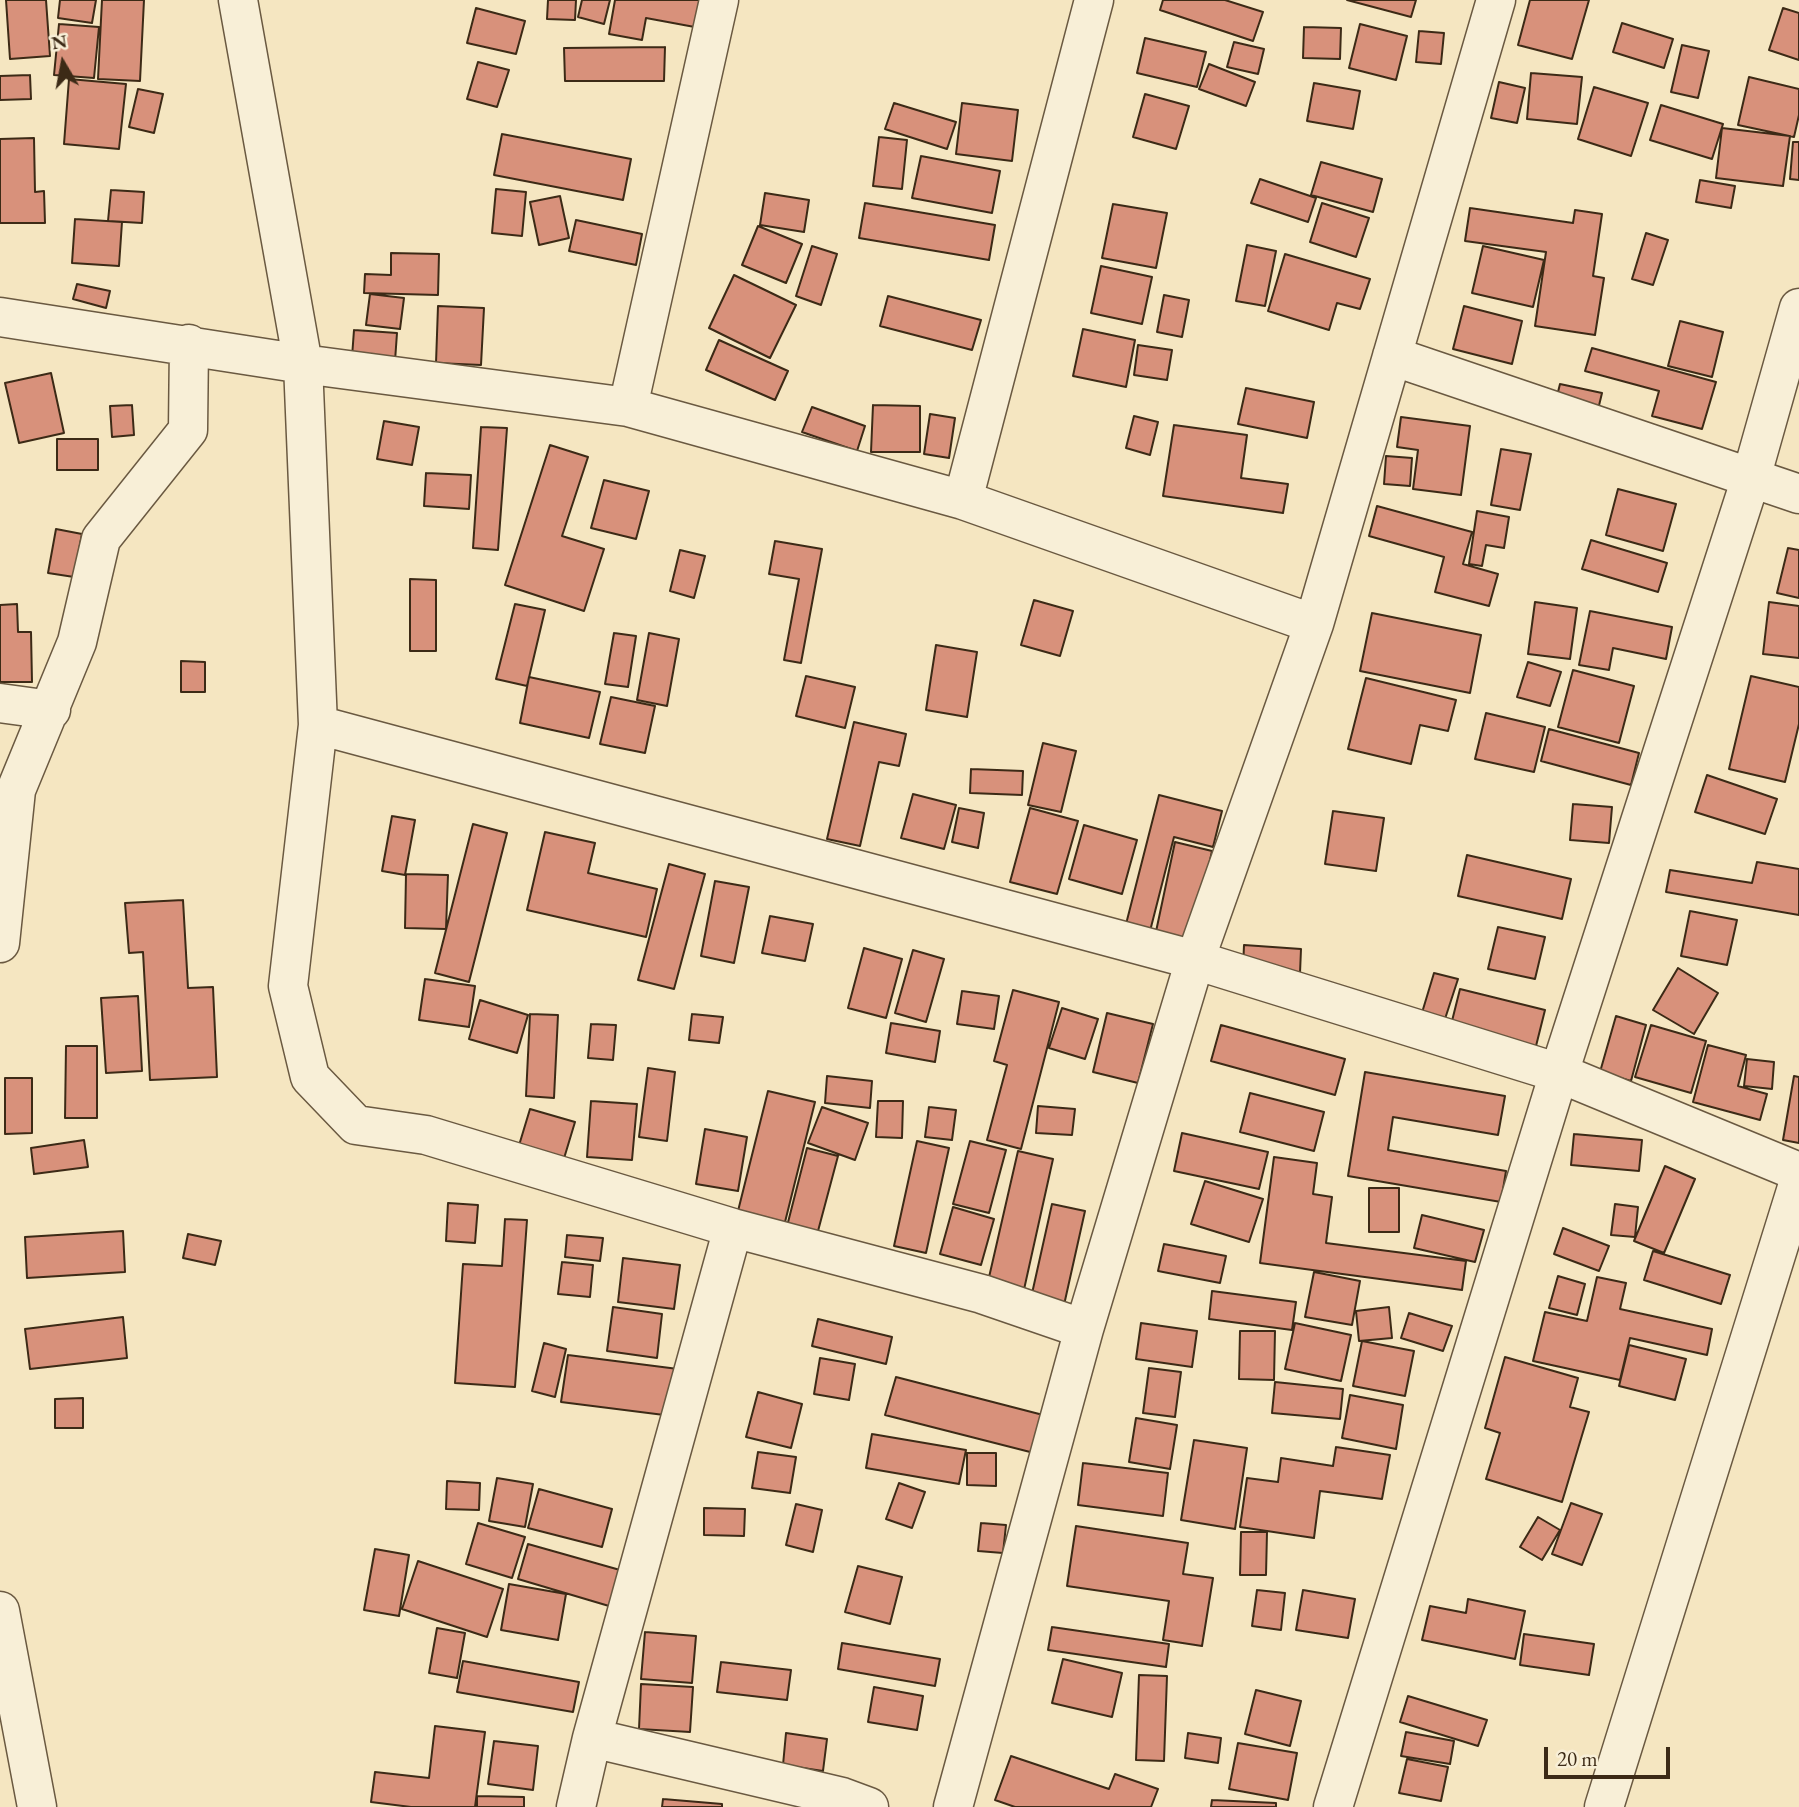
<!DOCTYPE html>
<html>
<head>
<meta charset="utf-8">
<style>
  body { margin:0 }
  #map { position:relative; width:1799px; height:1807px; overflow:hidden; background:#f5e6c1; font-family:"EB Garamond",serif }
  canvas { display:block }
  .north { position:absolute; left:28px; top:28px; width:70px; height:70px; -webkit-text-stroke:5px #f8efd7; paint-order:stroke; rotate:350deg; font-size:19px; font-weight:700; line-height:28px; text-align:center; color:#3c2a16 }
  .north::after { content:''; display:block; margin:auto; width:24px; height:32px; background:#3c2a16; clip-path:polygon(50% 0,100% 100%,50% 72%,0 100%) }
  .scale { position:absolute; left:1544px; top:1747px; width:126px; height:32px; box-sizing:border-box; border:4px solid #3c2a16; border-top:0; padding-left:9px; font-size:21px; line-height:24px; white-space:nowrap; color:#3c2a16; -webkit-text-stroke:5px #f8efd7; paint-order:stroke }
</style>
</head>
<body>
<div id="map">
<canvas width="1799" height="1807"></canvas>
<div class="north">N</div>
<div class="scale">20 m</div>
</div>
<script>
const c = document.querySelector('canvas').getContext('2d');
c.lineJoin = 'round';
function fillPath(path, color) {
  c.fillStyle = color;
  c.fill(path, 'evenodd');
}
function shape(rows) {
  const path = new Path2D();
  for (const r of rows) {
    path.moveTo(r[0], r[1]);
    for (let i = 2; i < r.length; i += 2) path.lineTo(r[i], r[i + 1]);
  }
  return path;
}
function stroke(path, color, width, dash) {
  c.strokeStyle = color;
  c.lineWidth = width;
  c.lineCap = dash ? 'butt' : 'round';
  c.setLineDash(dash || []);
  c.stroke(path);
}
const building = shape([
  [6,0,46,0,50,56,10,59,6,0],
  [60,0,96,0,92,23,58,18,60,0],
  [102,0,144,0,140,81,98,79,102,0],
  [548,0,576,0,575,20,547,19,548,0],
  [582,0,610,0,604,24,578,17,582,0],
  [615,0,705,0,700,28,646,18,642,40,609,34,615,0],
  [1163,0,1225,0,1263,12,1253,41,1160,10,1163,0],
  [1347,0,1416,0,1411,17,1347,0],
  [1530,0,1589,0,1572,59,1518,45,1530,0],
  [476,8,525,21,516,54,467,43,476,8],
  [1783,8,1799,13,1799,60,1769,50,1783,8],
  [1622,23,1673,39,1664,68,1613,52,1622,23],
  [59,24,99,27,94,78,54,75,59,24],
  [1360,24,1407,36,1396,80,1349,68,1360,24],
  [1304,27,1341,28,1340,59,1303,58,1304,27],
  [1419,31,1444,33,1441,64,1416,62,1419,31],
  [1145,38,1206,52,1197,87,1137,73,1145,38],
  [1234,42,1264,49,1258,74,1227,67,1234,42],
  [1682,45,1709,51,1698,98,1671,92,1682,45],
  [665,47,664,81,565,81,564,48,665,47],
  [478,62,509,70,497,107,467,99,478,62],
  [1209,64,1255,82,1246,106,1199,89,1209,64],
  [1531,73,1582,77,1577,124,1527,119,1531,73],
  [30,75,31,99,0,100,0,76,30,75],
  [1749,77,1799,89,1799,115,1794,137,1738,125,1749,77],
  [69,79,126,84,119,149,64,144,69,79],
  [1499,82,1525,88,1517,123,1491,118,1499,82],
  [1314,83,1360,91,1353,129,1307,121,1314,83],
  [1594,87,1648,103,1631,156,1578,139,1594,87],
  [138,89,163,94,154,133,129,127,138,89],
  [1145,94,1189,106,1176,149,1133,137,1145,94],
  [894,103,956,122,947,149,885,129,894,103],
  [962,103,1018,110,1012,161,956,154,962,103],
  [1661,105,1723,124,1712,159,1650,140,1661,105],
  [1722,128,1790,136,1783,186,1716,178,1722,128],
  [502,134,631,159,623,200,494,175,502,134],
  [879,137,907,140,902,189,873,186,879,137],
  [34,138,35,192,44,191,45,223,0,223,0,139,34,138],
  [1793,142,1799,142,1799,180,1790,179,1793,142],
  [921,156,1000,171,992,213,912,198,921,156],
  [1321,162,1382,179,1373,212,1311,195,1321,162],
  [1260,179,1316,198,1308,222,1251,203,1260,179],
  [1700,180,1735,186,1731,208,1696,202,1700,180],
  [496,189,526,192,522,236,492,233,496,189],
  [111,190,144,192,142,223,108,221,111,190],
  [765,193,809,200,804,232,760,225,765,193],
  [560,196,569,238,539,245,530,202,560,196],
  [865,203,995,225,989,260,859,238,865,203],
  [1322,203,1369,218,1356,257,1310,242,1322,203],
  [1113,204,1167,213,1156,268,1102,258,1113,204],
  [1470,208,1573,223,1575,210,1602,214,1593,276,1604,278,1595,335,1535,326,1546,252,1465,241,1470,208],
  [75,219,122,222,119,266,72,263,75,219],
  [576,220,642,234,636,265,569,251,576,220],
  [758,226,802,244,786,283,742,265,758,226],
  [1646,233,1668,240,1653,285,1632,279,1646,233],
  [1247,245,1276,251,1265,306,1236,301,1247,245],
  [812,246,837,254,821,305,796,296,812,246],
  [1483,246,1544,260,1533,307,1472,293,1483,246],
  [391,253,439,254,438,295,364,293,365,274,391,275,391,253],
  [1285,254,1370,279,1360,309,1337,303,1329,330,1268,311,1285,254],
  [1101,266,1152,277,1142,324,1091,313,1101,266],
  [734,275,796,305,770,358,709,328,734,275],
  [77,284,110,291,106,308,73,299,77,284],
  [370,294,404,298,400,329,366,325,370,294],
  [1164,295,1189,300,1182,337,1157,332,1164,295],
  [888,296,981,320,972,350,880,326,888,296],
  [438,306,484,308,481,365,436,363,438,306],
  [1464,306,1522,321,1512,364,1453,349,1464,306],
  [1680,321,1723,332,1712,377,1668,366,1680,321],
  [1083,329,1135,340,1126,387,1073,376,1083,329],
  [354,330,397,333,395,361,352,357,354,330],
  [719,340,788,371,775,400,706,370,719,340],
  [1138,345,1172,350,1167,380,1134,375,1138,345],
  [1592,348,1716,382,1702,429,1652,416,1659,391,1585,371,1592,348],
  [51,373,64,433,19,443,5,383,51,373],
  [1560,384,1602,393,1596,418,1554,408,1560,384],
  [1246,388,1314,402,1307,438,1238,424,1246,388],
  [132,405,134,435,112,437,110,406,132,405],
  [873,405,920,406,920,452,871,452,873,405],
  [812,407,865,426,857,451,802,432,812,407],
  [930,414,955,418,949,458,924,454,930,414],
  [1134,416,1158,422,1150,455,1126,448,1134,416],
  [1401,417,1470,426,1461,495,1413,489,1418,450,1397,447,1401,417],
  [384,421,419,427,412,465,377,459,384,421],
  [1174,425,1247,435,1241,478,1288,484,1283,513,1163,496,1174,425],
  [481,427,507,428,498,550,473,548,481,427],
  [57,439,98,439,98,470,57,470,57,439],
  [550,445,588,457,562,536,604,549,584,611,505,585,550,445],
  [1501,449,1531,454,1520,510,1491,505,1501,449],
  [1386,456,1412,458,1410,486,1384,484,1386,456],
  [426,473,471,475,469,509,424,506,426,473],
  [604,480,649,491,636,539,591,528,604,480],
  [1618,489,1676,504,1663,551,1606,535,1618,489],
  [1377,506,1472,532,1463,564,1498,574,1489,606,1435,592,1444,557,1369,536,1377,506],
  [1477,511,1509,517,1504,548,1486,545,1482,566,1469,564,1477,511],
  [56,529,82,534,74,577,48,573,56,529],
  [1591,540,1667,563,1658,592,1582,569,1591,540],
  [775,541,822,549,801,663,784,660,799,579,769,574,775,541],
  [1788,548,1799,550,1799,598,1777,593,1788,548],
  [680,550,705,556,694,598,670,591,680,550],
  [410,579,436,580,436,651,410,651,410,579],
  [1034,600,1073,611,1060,656,1021,645,1034,600],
  [1535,602,1577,608,1570,659,1528,654,1535,602],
  [1769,602,1799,606,1799,658,1763,654,1769,602],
  [17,604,18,632,31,632,32,682,0,682,0,605,17,604],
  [515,604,545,610,527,686,496,679,515,604],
  [1590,611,1672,627,1666,659,1613,648,1609,670,1579,665,1590,611],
  [1372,613,1481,635,1470,693,1360,671,1372,613],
  [614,633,636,636,628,687,605,684,614,633],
  [649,633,679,639,667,706,637,700,649,633],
  [936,645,977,652,967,717,926,710,936,645],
  [181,661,205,662,205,692,181,692,181,661],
  [1528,662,1561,672,1550,706,1517,697,1528,662],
  [1573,670,1634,686,1619,743,1558,727,1573,670],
  [806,676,855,687,845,728,796,716,806,676],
  [1751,676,1799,687,1799,724,1785,782,1729,769,1751,676],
  [529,677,600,692,589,738,520,723,529,677],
  [1366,678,1456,700,1448,731,1420,725,1411,764,1348,749,1366,678],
  [611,697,655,706,645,753,600,744,611,697],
  [1486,713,1545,727,1534,772,1475,759,1486,713],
  [854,722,906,734,899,766,879,762,860,846,827,839,854,722],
  [1549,729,1639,753,1631,785,1541,761,1549,729],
  [1043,743,1076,751,1061,812,1028,805,1043,743],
  [971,769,1023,771,1022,795,970,793,971,769],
  [1707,775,1777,799,1765,834,1695,812,1707,775],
  [913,794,956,805,944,849,901,838,913,794],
  [1159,795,1222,811,1213,847,1174,837,1148,939,1124,932,1159,795],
  [1573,804,1612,807,1609,843,1570,840,1573,804],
  [959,808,984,813,978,848,952,842,959,808],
  [1030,808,1078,821,1057,894,1010,882,1030,808],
  [1333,811,1384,818,1376,871,1325,864,1333,811],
  [392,816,415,820,405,875,382,871,392,816],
  [473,824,507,833,469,982,435,973,473,824],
  [1084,825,1137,840,1122,894,1069,879,1084,825],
  [545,832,595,843,588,873,657,889,646,937,527,910,545,832],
  [1175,842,1212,851,1191,949,1154,941,1175,842],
  [1467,855,1571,879,1562,919,1458,896,1467,855],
  [1757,862,1799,869,1799,915,1666,892,1670,870,1752,883,1757,862],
  [669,864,705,874,674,989,638,980,669,864],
  [406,874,448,875,446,929,405,928,406,874],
  [715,881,749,887,734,963,701,956,715,881],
  [183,900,188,988,213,987,217,1077,150,1080,143,952,129,953,125,903,183,900],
  [1690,911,1737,920,1727,965,1681,956,1690,911],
  [770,916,813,924,805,961,762,953,770,916],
  [1498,927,1545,937,1535,979,1488,969,1498,927],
  [1244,945,1301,949,1300,973,1243,969,1244,945],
  [864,948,902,959,886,1018,848,1008,864,948],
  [913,950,944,959,926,1022,895,1013,913,950],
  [1678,968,1718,993,1694,1034,1653,1010,1678,968],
  [1434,973,1458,979,1444,1022,1421,1016,1434,973],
  [425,979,475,986,469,1027,419,1020,425,979],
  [1460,989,1545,1010,1535,1050,1450,1029,1460,989],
  [1013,990,1059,1002,1021,1149,987,1140,1007,1065,994,1061,1013,990],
  [962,991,999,996,994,1029,957,1024,962,991],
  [138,996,142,1071,106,1073,101,998,138,996],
  [480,1000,528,1015,517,1053,469,1039,480,1000],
  [1062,1008,1098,1019,1085,1059,1049,1048,1062,1008],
  [1107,1013,1153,1024,1138,1083,1093,1072,1107,1013],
  [530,1014,558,1015,554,1098,526,1096,530,1014],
  [692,1014,723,1017,719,1043,689,1040,692,1014],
  [1616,1016,1646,1025,1631,1081,1600,1072,1616,1016],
  [891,1023,940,1031,935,1062,886,1053,891,1023],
  [591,1024,616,1025,613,1060,588,1058,591,1024],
  [1221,1025,1345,1059,1335,1095,1211,1061,1221,1025],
  [1651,1025,1706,1041,1691,1093,1635,1077,1651,1025],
  [1708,1045,1746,1055,1738,1086,1767,1094,1760,1120,1693,1102,1708,1045],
  [66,1046,97,1046,97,1118,65,1118,66,1046],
  [1747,1059,1774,1062,1772,1089,1744,1086,1747,1059],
  [648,1068,675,1072,667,1141,639,1137,648,1068],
  [1365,1072,1505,1096,1498,1135,1393,1117,1388,1150,1506,1171,1501,1202,1348,1176,1365,1072],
  [827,1076,872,1081,870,1108,825,1103,827,1076],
  [1794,1076,1799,1077,1799,1143,1783,1140,1794,1076],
  [5,1078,32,1078,32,1133,5,1134,5,1078],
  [768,1091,815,1102,784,1226,737,1215,768,1091],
  [1250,1093,1324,1112,1314,1151,1240,1132,1250,1093],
  [591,1101,637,1104,632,1160,587,1157,591,1101],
  [878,1101,903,1101,902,1138,876,1137,878,1101],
  [1038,1106,1075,1109,1072,1135,1036,1133,1038,1106],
  [822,1107,868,1123,855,1160,808,1143,822,1107],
  [929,1107,956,1110,952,1140,925,1137,929,1107],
  [530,1109,575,1122,562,1165,517,1152,530,1109],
  [705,1129,747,1137,738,1191,696,1184,705,1129],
  [1182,1133,1268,1152,1259,1189,1174,1171,1182,1133],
  [1574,1134,1642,1140,1639,1171,1571,1165,1574,1134],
  [84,1140,88,1167,34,1174,31,1148,84,1140],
  [917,1141,949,1148,926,1253,894,1246,917,1141],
  [970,1141,1006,1150,989,1213,953,1204,970,1141],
  [807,1148,838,1156,814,1246,784,1238,807,1148],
  [1018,1151,1053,1159,1023,1294,987,1286,1018,1151],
  [1274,1157,1317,1163,1313,1194,1332,1197,1326,1243,1466,1261,1462,1290,1260,1263,1274,1157],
  [1665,1166,1695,1179,1664,1253,1634,1241,1665,1166],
  [1205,1181,1263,1199,1249,1242,1191,1224,1205,1181],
  [1369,1188,1399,1188,1399,1232,1369,1232,1369,1188],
  [448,1203,478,1205,475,1243,446,1241,448,1203],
  [1052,1204,1085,1211,1064,1305,1031,1298,1052,1204],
  [1615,1204,1638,1207,1635,1237,1611,1235,1615,1204],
  [953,1207,994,1219,981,1265,940,1254,953,1207],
  [1422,1215,1484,1230,1475,1262,1414,1248,1422,1215],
  [505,1219,527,1220,515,1387,455,1383,463,1264,502,1266,505,1219],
  [1563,1228,1609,1246,1599,1271,1554,1254,1563,1228],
  [123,1231,125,1272,27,1278,25,1237,123,1231],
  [188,1234,221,1241,215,1265,183,1258,188,1234],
  [567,1235,603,1238,600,1261,565,1257,567,1235],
  [1164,1244,1226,1256,1220,1283,1158,1271,1164,1244],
  [1653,1251,1730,1275,1721,1304,1644,1280,1653,1251],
  [623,1258,680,1265,674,1309,618,1302,623,1258],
  [562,1262,593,1265,590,1297,558,1294,562,1262],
  [1314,1272,1360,1281,1352,1325,1305,1317,1314,1272],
  [1558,1276,1585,1284,1577,1315,1549,1308,1558,1276],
  [1597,1277,1626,1283,1620,1309,1712,1329,1707,1355,1630,1338,1620,1380,1533,1361,1545,1312,1587,1321,1597,1277],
  [1212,1291,1296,1302,1292,1330,1209,1319,1212,1291],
  [613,1307,662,1314,657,1358,607,1351,613,1307],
  [1389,1307,1392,1338,1359,1341,1356,1311,1389,1307],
  [1409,1313,1452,1326,1443,1351,1401,1338,1409,1313],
  [123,1317,127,1358,30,1369,25,1329,123,1317],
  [818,1319,892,1337,886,1364,812,1346,818,1319],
  [1141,1323,1197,1331,1192,1367,1136,1359,1141,1323],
  [1295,1323,1351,1335,1341,1381,1285,1369,1295,1323],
  [1240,1331,1275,1331,1274,1380,1239,1379,1240,1331],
  [1362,1341,1414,1351,1405,1396,1353,1386,1362,1341],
  [544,1343,566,1349,555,1397,532,1391,544,1343],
  [1629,1345,1686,1359,1675,1400,1619,1386,1629,1345],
  [568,1355,678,1369,672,1416,561,1402,568,1355],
  [1505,1357,1578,1378,1570,1407,1589,1412,1562,1502,1486,1479,1500,1433,1485,1428,1505,1357],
  [820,1358,855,1364,849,1400,814,1394,820,1358],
  [1149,1368,1181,1372,1175,1417,1143,1413,1149,1368],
  [896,1377,1047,1416,1038,1454,885,1415,896,1377],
  [1275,1382,1343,1389,1340,1419,1272,1413,1275,1382],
  [758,1392,802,1404,791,1448,746,1437,758,1392],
  [1350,1395,1403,1405,1396,1449,1342,1438,1350,1395],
  [83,1398,83,1428,55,1428,55,1399,83,1398],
  [1136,1418,1177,1425,1170,1469,1129,1462,1136,1418],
  [872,1434,966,1450,959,1484,866,1468,872,1434],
  [1194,1440,1247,1448,1235,1529,1181,1520,1194,1440],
  [1336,1447,1390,1455,1382,1499,1320,1491,1314,1538,1240,1527,1247,1478,1278,1482,1281,1458,1333,1466,1336,1447],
  [758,1452,796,1457,790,1493,752,1488,758,1452],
  [967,1453,996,1453,996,1486,967,1485,967,1453],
  [1083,1463,1168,1473,1163,1516,1078,1505,1083,1463],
  [497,1478,533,1484,525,1527,489,1521,497,1478],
  [447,1481,480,1483,479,1510,446,1509,447,1481],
  [899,1483,925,1492,912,1528,886,1519,899,1483],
  [539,1489,612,1509,602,1547,528,1528,539,1489],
  [1571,1503,1602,1514,1582,1565,1552,1554,1571,1503],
  [796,1504,822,1510,813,1552,786,1545,796,1504],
  [704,1508,745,1509,744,1536,704,1535,704,1508],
  [1538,1517,1560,1530,1542,1560,1520,1547,1538,1517],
  [478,1523,525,1537,512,1578,466,1564,478,1523],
  [981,1523,1006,1525,1003,1553,978,1551,981,1523],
  [1076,1526,1188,1543,1183,1574,1213,1578,1202,1646,1163,1640,1169,1601,1067,1586,1076,1526],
  [1241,1532,1267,1532,1266,1575,1240,1575,1241,1532],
  [528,1544,620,1570,609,1606,518,1579,528,1544],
  [375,1549,409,1555,399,1616,364,1610,375,1549],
  [418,1561,503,1589,487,1637,402,1609,418,1561],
  [858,1566,902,1577,890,1624,845,1612,858,1566],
  [509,1584,566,1594,558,1640,501,1630,509,1584],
  [1257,1590,1285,1593,1281,1630,1252,1626,1257,1590],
  [1303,1590,1355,1599,1348,1638,1296,1630,1303,1590],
  [1468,1599,1525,1611,1515,1659,1422,1640,1430,1606,1466,1613,1468,1599],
  [1052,1627,1169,1644,1166,1667,1048,1650,1052,1627],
  [437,1628,465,1633,457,1678,429,1673,437,1628],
  [645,1632,696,1636,692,1683,641,1679,645,1632],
  [1524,1634,1594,1644,1589,1675,1520,1665,1524,1634],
  [842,1643,940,1659,935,1686,838,1669,842,1643],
  [1063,1659,1122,1673,1112,1717,1052,1703,1063,1659],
  [463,1661,579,1682,573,1712,457,1692,463,1661],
  [721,1662,791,1670,787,1700,717,1692,721,1662],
  [1139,1675,1167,1676,1164,1761,1136,1760,1139,1675],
  [641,1684,693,1687,690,1732,639,1729,641,1684],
  [874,1687,923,1696,917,1730,868,1722,874,1687],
  [1256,1690,1301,1701,1290,1746,1245,1734,1256,1690],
  [1408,1696,1487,1720,1478,1746,1400,1722,1408,1696],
  [435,1726,485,1732,475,1807,411,1807,371,1802,375,1772,429,1778,435,1726],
  [1406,1732,1454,1741,1450,1764,1401,1756,1406,1732],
  [786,1733,827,1739,823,1771,783,1765,786,1733],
  [1188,1733,1221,1738,1218,1763,1185,1758,1188,1733],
  [494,1741,538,1746,533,1790,488,1784,494,1741],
  [1238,1743,1297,1753,1288,1800,1229,1789,1238,1743],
  [1011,1756,1109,1789,1115,1774,1158,1789,1151,1807,1015,1807,995,1800,1011,1756],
  [1407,1759,1448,1767,1441,1801,1399,1793,1407,1759],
  [477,1796,524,1797,524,1807,477,1807,477,1796],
  [663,1799,722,1804,722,1807,662,1807,663,1799],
  [1212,1800,1276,1803,1276,1807,1211,1807,1212,1800]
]);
fillPath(building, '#d8917b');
stroke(building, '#3c2a16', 2);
const street = shape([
  [238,0,303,364,318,725,288,986,310,1077,356,1125,426,1135,733,1228,982,1294,1084,1329],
  [0,317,303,364,628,407,963,500,1314,624],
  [1392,356,1799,494],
  [628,407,719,0],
  [963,500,1094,0],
  [0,703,51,710],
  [318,725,1195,960,1559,1073,1799,1172],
  [0,943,16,790,77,642,101,539,188,430,189,344],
  [0,1611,37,1807],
  [592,1738,842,1797,869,1807],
  [576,1807,592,1738,733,1228],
  [953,1807,1084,1329,1195,960,1314,624,1496,0],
  [1333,1807,1559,1073,1751,478,1799,308],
  [1604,1807,1799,1181]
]);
stroke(street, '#6a5941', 41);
stroke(street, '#f8efd7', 38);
</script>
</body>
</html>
